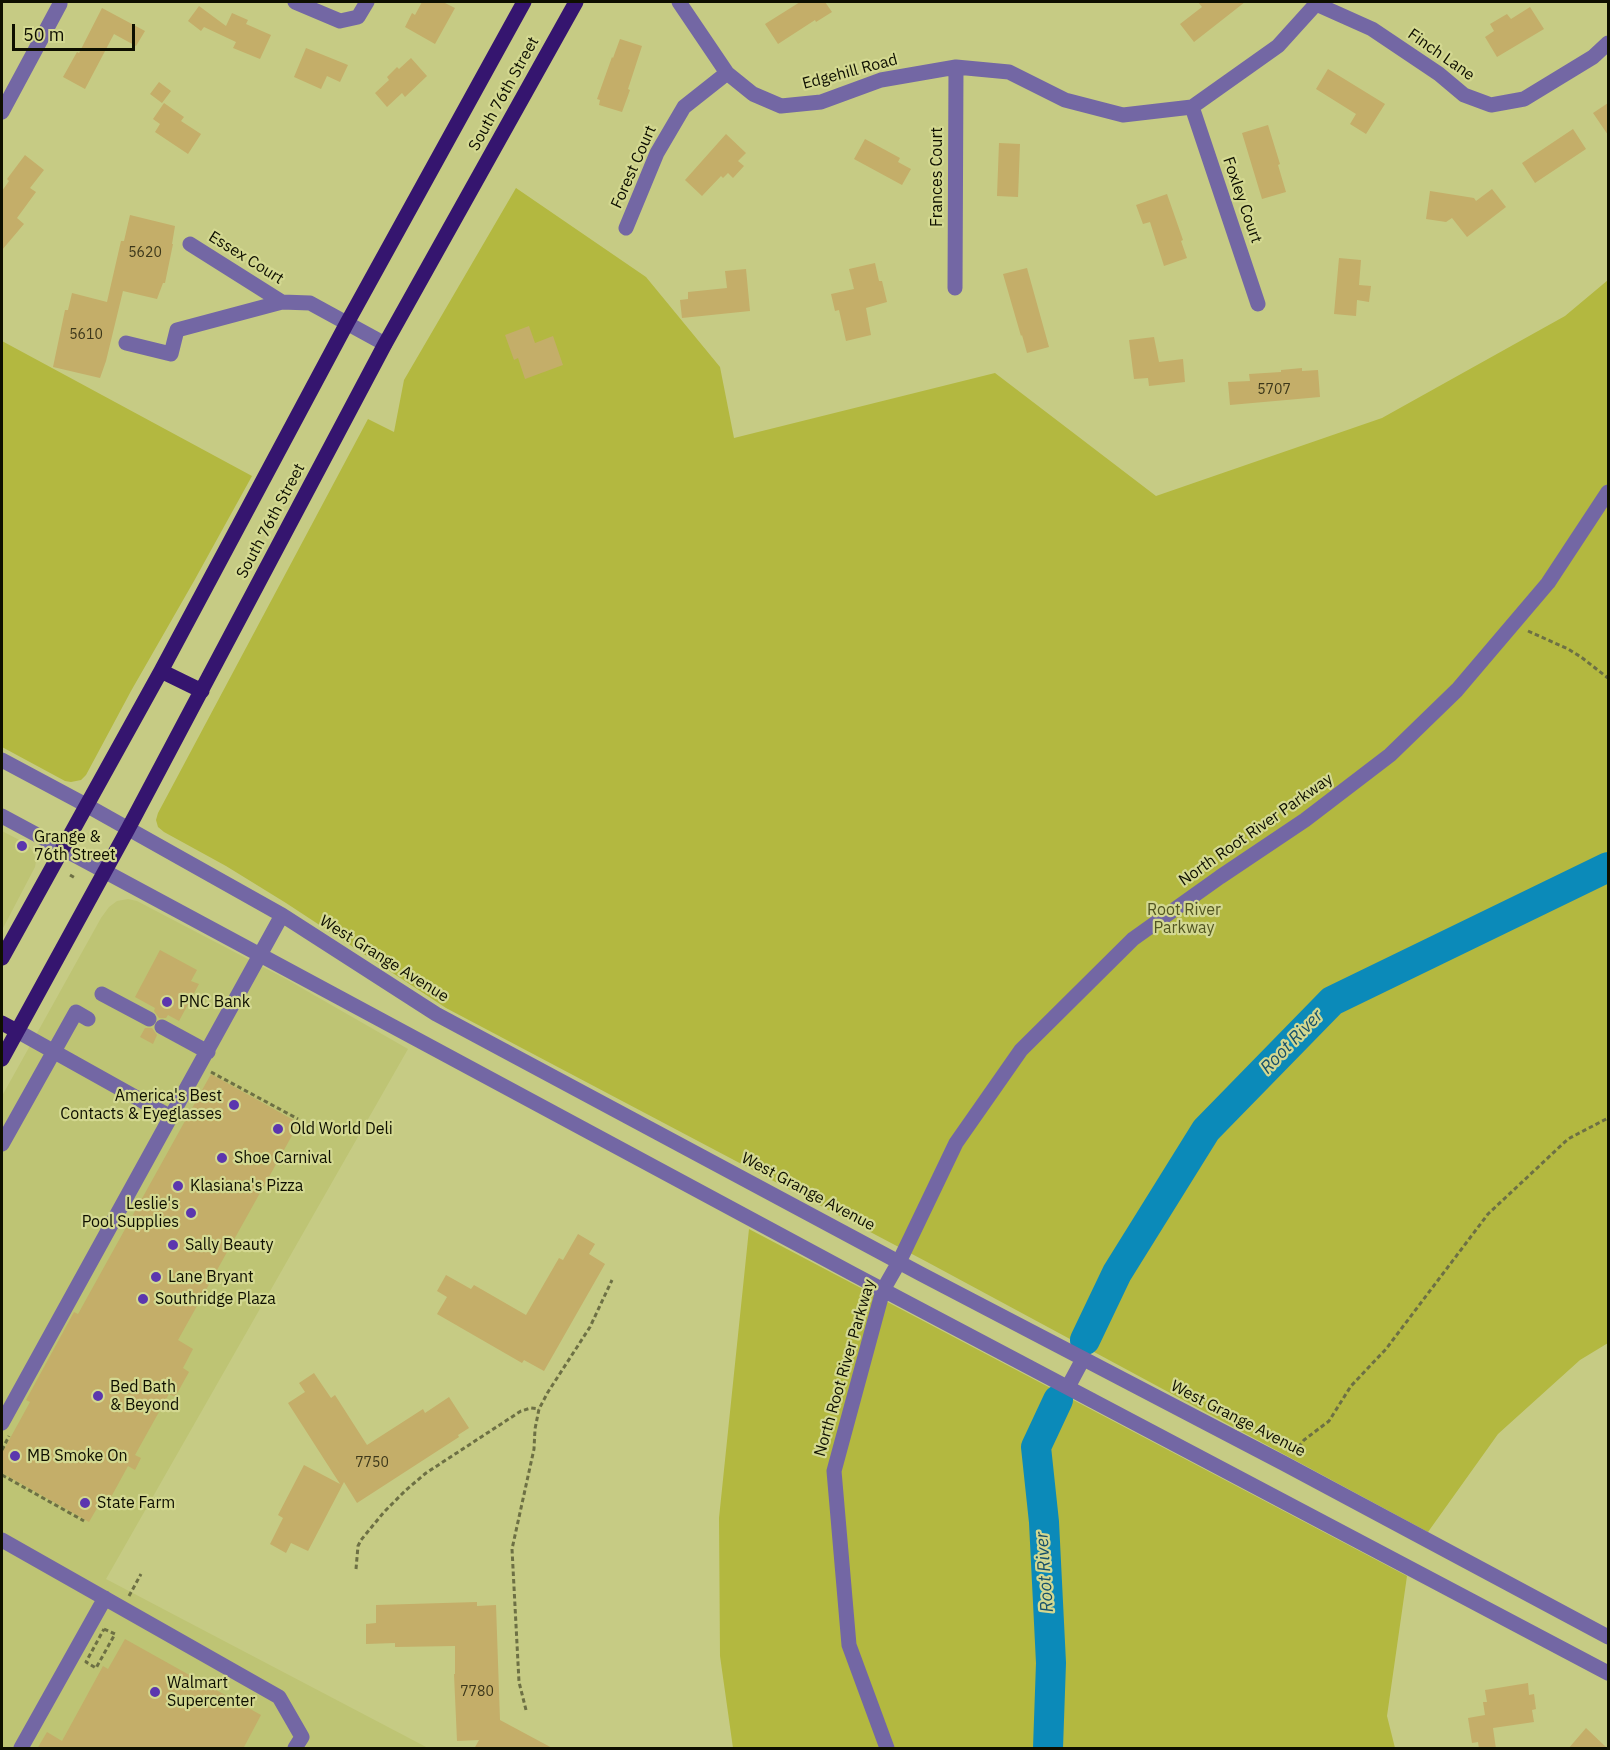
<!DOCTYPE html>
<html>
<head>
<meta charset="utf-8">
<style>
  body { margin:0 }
  #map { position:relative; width:1610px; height:1750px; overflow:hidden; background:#c6cb84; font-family:"IBM Plex Sans",sans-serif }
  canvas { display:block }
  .frame { position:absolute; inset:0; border:3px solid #0e0f00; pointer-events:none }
  .scale { position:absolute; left:12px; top:24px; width:123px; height:27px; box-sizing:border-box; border:3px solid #0e0f00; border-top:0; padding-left:8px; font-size:18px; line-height:21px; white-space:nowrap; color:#0e0f00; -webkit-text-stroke:4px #d3d891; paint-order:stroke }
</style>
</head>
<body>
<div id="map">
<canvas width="1610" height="1750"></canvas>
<div class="frame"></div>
<div class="scale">50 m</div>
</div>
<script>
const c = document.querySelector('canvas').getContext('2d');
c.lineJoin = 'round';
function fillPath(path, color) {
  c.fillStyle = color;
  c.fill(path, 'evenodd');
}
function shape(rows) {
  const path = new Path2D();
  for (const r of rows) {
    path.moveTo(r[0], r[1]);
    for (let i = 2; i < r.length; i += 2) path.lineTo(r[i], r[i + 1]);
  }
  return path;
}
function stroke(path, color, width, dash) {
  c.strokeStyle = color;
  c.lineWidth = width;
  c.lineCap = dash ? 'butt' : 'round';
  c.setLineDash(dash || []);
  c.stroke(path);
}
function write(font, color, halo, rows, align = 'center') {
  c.font = font + ' "IBM Plex Sans",sans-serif';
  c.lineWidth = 4.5;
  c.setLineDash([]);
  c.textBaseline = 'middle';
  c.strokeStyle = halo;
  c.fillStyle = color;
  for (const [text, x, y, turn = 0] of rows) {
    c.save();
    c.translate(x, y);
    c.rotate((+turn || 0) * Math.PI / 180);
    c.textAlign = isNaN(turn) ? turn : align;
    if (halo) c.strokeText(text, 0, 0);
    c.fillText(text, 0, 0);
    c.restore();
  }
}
fillPath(shape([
  [2,831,27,844,34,853,36,861,35,867,2,930],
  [128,899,137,901,286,979,408,1049,106,1579,428,1748,2,1748,2,1096,101,918,109,907,117,901]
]), '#bec474');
fillPath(shape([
  [516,188,646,277,720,367,734,438,995,373,1156,496,1382,418,1565,316,1608,280,1608,1343,1580,1360,1498,1434,1428,1532,929,1263,446,1008,286,903,226,866,164,832,158,827,156,820,158,813,368,419,394,432,404,380],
  [2,341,252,476,194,581,131,691,86,775,81,780,71,782,65,781,2,747],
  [749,1229,1407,1576,1387,1716,1395,1748,733,1748,720,1656,719,1518]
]), '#b3b840');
stroke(shape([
  [1085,1340,1117,1273,1206,1130,1332,1001,1608,867],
  [1048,1748,1051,1663,1044,1522,1036,1447,1058,1400]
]), '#0b8ab9', 30);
fillPath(shape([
  [422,2,443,2,455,8,435,44,405,27,412,13,415,15],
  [800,2,825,2,832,12,816,22,815,20,778,44,765,24],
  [1198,2,1245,2,1194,42,1180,24,1202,7],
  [199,6,226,26,232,13,248,20,246,24,271,35,260,59,233,48,236,42,204,27,201,31,188,21],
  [1530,7,1544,29,1497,57,1485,37,1494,31,1490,24,1507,14,1511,19],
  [102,8,145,31,136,46,114,34,85,89,63,77,77,52,79,53],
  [620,39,642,46,628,89,630,90,622,112,599,105,600,100,597,99,612,57,613,58],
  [306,48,348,65,340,82,327,76,321,89,294,77],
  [411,58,427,76,405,97,402,93,387,107,375,93,389,80,387,77,397,67,399,69],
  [1328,69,1385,104,1366,134,1350,124,1356,114,1316,89],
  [159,82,171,91,162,103,150,94],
  [164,103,184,117,181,121,201,134,188,154,155,132,160,124,153,119],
  [1608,103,1608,135,1593,113],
  [1268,125,1280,164,1278,165,1286,192,1262,199,1242,133],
  [1573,129,1586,149,1535,183,1522,163],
  [726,134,746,153,738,161,744,166,733,178,728,173,723,178,721,176,702,196,685,180],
  [865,139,900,158,898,162,911,169,902,185,854,159],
  [999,143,1020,144,1018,197,997,196],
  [25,155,44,170,30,188,36,192,17,218,24,224,2,250,2,191,9,181,7,179],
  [1492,189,1506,207,1467,237,1452,218,1446,222,1426,219,1430,191,1474,198,1476,201],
  [1167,194,1183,240,1181,241,1187,258,1164,266,1150,222,1143,224,1136,205],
  [130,215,175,226,172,244,173,244,165,283,163,283,157,299,123,291,106,361,100,378,53,367,65,310,68,310,72,293,107,302,121,241,124,241],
  [1339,258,1361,260,1359,285,1371,286,1369,302,1357,300,1356,316,1334,314],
  [875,263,879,281,882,281,887,302,866,308,871,335,846,341,839,310,835,311,831,294,854,289,849,269],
  [1027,268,1049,347,1027,353,1022,335,1021,336,1003,274],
  [746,269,750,311,682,318,680,300,688,299,688,292,727,288,725,271],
  [529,326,535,343,553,336,563,365,525,379,518,358,514,360,505,335],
  [1154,337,1159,362,1183,359,1185,382,1149,386,1148,378,1134,379,1129,340],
  [1302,368,1302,371,1318,370,1320,397,1230,405,1228,382,1250,381,1249,374,1281,372,1281,370],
  [160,950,197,970,191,981,199,984,179,1021,168,1015,166,1018,159,1018,154,1011,155,1008,135,997],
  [145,1028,152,1028,157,1035,153,1044,140,1037],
  [211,1074,299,1123,178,1340,193,1349,183,1368,189,1372,175,1397,169,1394,135,1455,141,1458,135,1470,128,1466,110,1499,104,1496,89,1522,2,1473,2,1453,30,1402,26,1400,74,1312,78,1314],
  [578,1234,595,1244,589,1254,605,1264,544,1371,524,1360,522,1363,437,1314,447,1297,437,1291,446,1275,471,1289,474,1285,526,1315,559,1258,563,1260],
  [314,1373,331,1398,335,1395,367,1445,423,1409,425,1413,449,1397,469,1428,458,1435,459,1437,357,1503,344,1482,308,1551,291,1543,286,1553,270,1544,283,1518,278,1515,304,1465,340,1484,288,1403,305,1392,299,1383],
  [477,1602,477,1606,496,1605,500,1720,554,1749,474,1749,479,1740,457,1741,454,1674,455,1674,455,1646,395,1647,395,1643,366,1644,366,1624,376,1623,376,1605],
  [125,1639,261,1715,243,1749,37,1749,47,1732,62,1741,103,1666,108,1669],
  [1528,1683,1529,1695,1534,1694,1536,1709,1532,1710,1534,1722,1493,1728,1496,1749,1479,1749,1478,1742,1472,1743,1468,1718,1485,1715,1483,1702,1487,1702,1485,1690],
  [1586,1728,1608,1749,1568,1749]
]), '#c4ae69');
stroke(shape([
  [1528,631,1568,649,1581,657,1608,678],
  [70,875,75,878],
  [211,1072,298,1119],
  [2,1450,9,1436],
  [1294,1453,1304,1440,1329,1421,1351,1386,1386,1349,1488,1214,1568,1139,1608,1118],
  [2,1475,84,1521],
  [356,1569,358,1546,361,1540,384,1512,406,1490,426,1473,521,1411,531,1408,539,1409],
  [129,1596,141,1574],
  [104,1629,115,1634,96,1668,86,1662,104,1629],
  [526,1710,519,1682,512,1549,534,1449,535,1429,539,1409,548,1392,590,1327,612,1280]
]), '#6d7044', 3, [4.5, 3]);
stroke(shape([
  [295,2,340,21,358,17,367,2],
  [679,2,727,73,753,94,781,106,821,102,881,80,956,67,1009,72,1065,100,1123,115,1192,107,1278,46,1316,4,1316,2],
  [1316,4,1372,29,1439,74,1464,95,1491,105,1524,99,1593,57,1608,43],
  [1192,107,1258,304],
  [2,112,60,4,60,2],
  [626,228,657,153,684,107,727,73],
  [190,244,282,302,310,303,385,344],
  [955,288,956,67],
  [126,343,171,354,177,330,282,302],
  [2,760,86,805,282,915,436,1014,921,1274,1285,1464,1608,1637],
  [2,816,853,1274,1608,1673],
  [102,994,149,1019],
  [162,1027,208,1052],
  [17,1031,171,1117],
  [2,1144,76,1012,88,1019],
  [1068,1387,1083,1359],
  [2,1423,282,915],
  [2,1540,279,1697,302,1737,295,1748],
  [21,1748,105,1598],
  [887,1748,849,1645,834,1471,883,1290,899,1262,956,1143,1021,1050,1133,939,1220,877,1305,820,1390,755,1457,690,1548,583,1608,492]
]), '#7367a4', 15);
stroke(shape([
  [161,671,202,691],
  [2,958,161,671,347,323,524,2],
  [2,1023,17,1031],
  [2,1059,128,829,385,344,576,2]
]), '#35156f', 15);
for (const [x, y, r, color] of [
  [22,846,6,"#5b36ae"],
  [167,1002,6,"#5b36ae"],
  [234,1105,6,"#5b36ae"],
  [278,1129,6,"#5b36ae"],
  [222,1158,6,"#5b36ae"],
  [178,1186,6,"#5b36ae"],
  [191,1213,6,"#5b36ae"],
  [173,1245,6,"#5b36ae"],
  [156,1277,6,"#5b36ae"],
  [143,1299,6,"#5b36ae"],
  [98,1396,6,"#5b36ae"],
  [15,1456,6,"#5b36ae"],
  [85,1503,6,"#5b36ae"],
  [155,1692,6,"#5b36ae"]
]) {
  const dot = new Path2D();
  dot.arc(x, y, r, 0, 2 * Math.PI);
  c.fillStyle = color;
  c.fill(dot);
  stroke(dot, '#d3d891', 2);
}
write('14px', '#3c371a', null, [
  ["5620",145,253],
  ["5610",86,335],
  ["5707",1274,390],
  ["7750",372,1463],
  ["7780",477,1692]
]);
write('16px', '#0e0f00', '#d3d891', [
  ["Finch Lane",1441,55,35],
  ["Edgehill Road",850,72,-15],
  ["South 76th Street",504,94,-61],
  ["Forest Court",634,167,-66],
  ["Frances Court",937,177,-90],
  ["Foxley Court",1242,200,71],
  ["Essex Court",246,258,32],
  ["South 76th Street",271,521,-62],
  ["North Root River Parkway",1256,830,-35],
  ["West Grange Avenue",384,959,32],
  ["West Grange Avenue",808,1192,28],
  ["North Root River Parkway",845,1368,-74],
  ["West Grange Avenue",1238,1419,27]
]);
write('16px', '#0e0f00', '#d3d891', [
  ["Grange &",34,837],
  ["76th Street",34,855],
  ["PNC Bank",179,1002],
  ["America's Best",222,1096,"right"],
  ["Contacts & Eyeglasses",222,1114,"right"],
  ["Old World Deli",290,1129],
  ["Shoe Carnival",234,1158],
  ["Klasiana's Pizza",190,1186],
  ["Leslie's",179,1204,"right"],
  ["Pool Supplies",179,1222,"right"],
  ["Sally Beauty",185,1245],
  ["Lane Bryant",168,1277],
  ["Southridge Plaza",155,1299],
  ["Bed Bath",110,1387],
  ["& Beyond",110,1405],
  ["MB Smoke On",27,1456],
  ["State Farm",97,1503],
  ["Walmart",167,1683],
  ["Supercenter",167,1701]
], 'left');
write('16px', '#525522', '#d3d891', [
  ["Root River",1184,910],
  ["Parkway",1184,928]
]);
write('italic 18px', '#17506a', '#d3d891', [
  ["Root River",1292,1042,-46],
  ["Root River",1045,1572,-94]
]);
</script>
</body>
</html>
